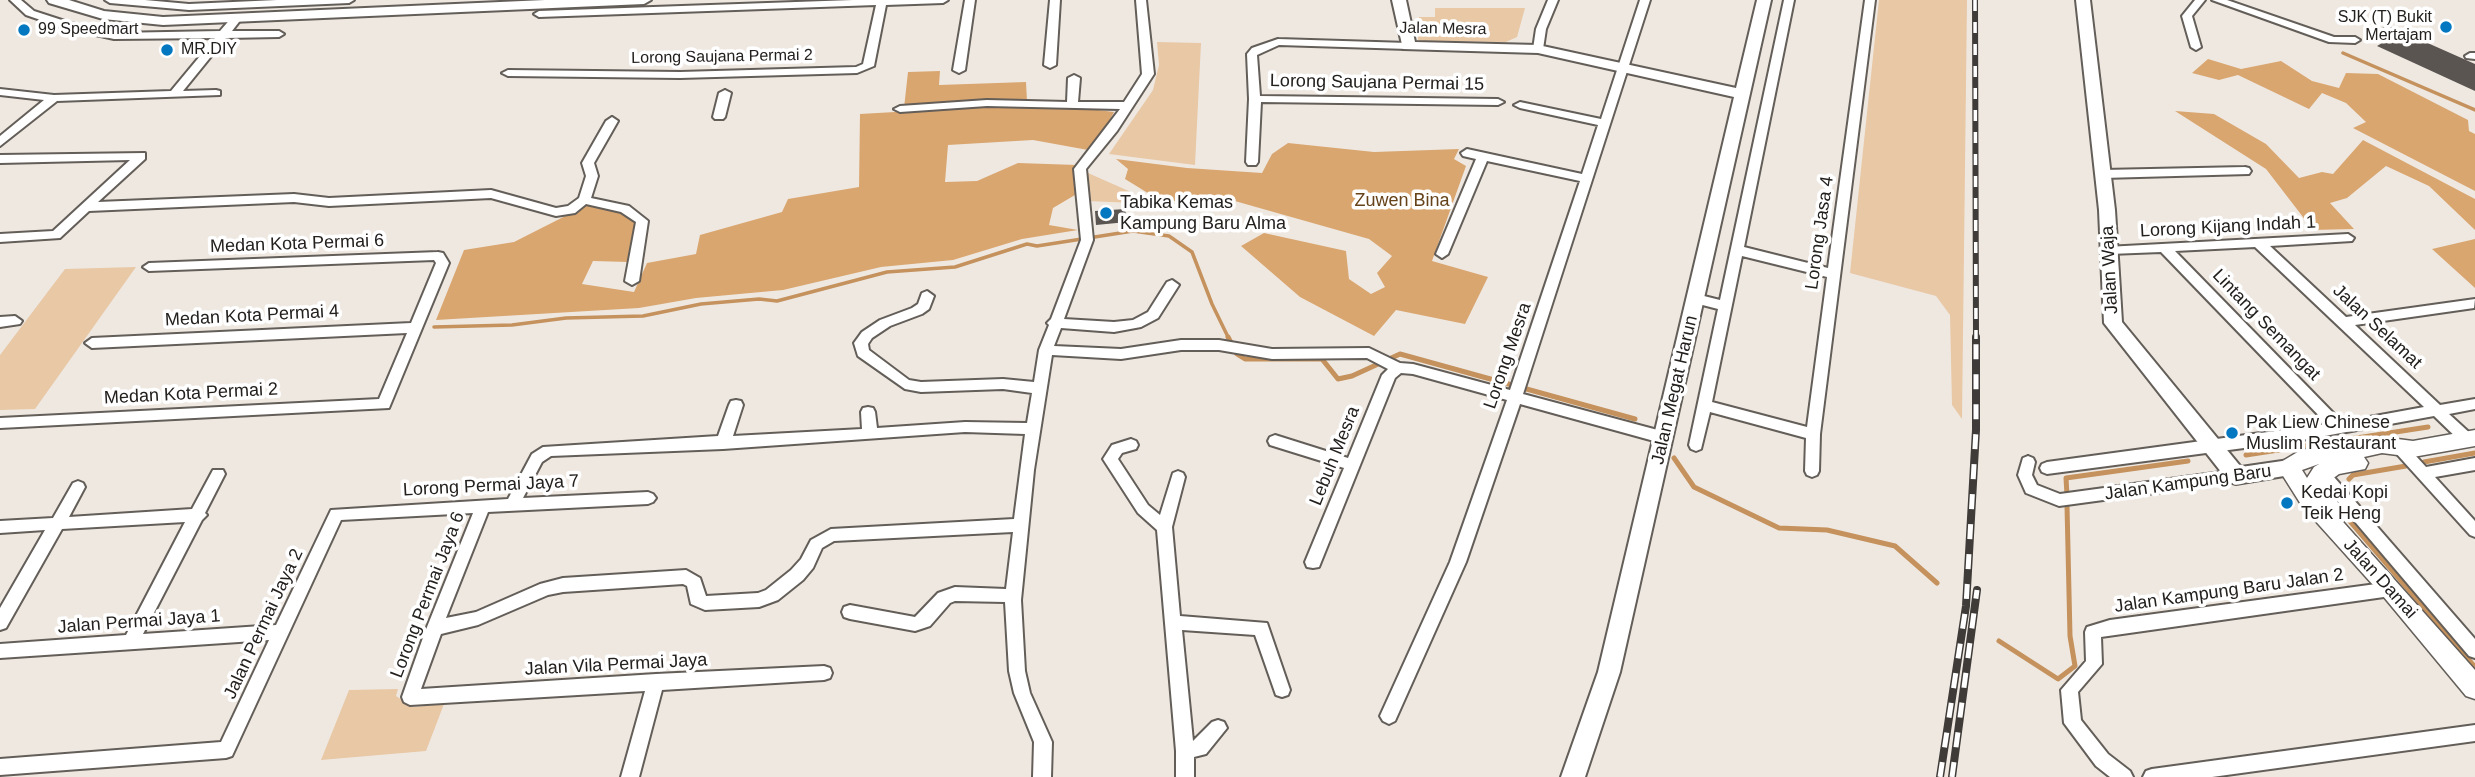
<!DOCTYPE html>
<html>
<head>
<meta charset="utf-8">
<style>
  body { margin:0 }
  canvas { display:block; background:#eee8e1 }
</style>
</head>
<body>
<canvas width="2475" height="777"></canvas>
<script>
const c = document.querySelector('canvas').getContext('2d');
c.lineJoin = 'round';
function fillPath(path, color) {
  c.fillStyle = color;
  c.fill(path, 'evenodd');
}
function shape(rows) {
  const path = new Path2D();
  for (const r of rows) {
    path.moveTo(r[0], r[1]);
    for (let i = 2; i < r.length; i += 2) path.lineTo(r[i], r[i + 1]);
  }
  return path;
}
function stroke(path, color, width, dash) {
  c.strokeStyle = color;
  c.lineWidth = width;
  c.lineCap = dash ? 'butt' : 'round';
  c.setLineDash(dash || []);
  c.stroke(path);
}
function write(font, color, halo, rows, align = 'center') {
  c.font = font + ' Helvetica,sans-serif';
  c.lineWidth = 7;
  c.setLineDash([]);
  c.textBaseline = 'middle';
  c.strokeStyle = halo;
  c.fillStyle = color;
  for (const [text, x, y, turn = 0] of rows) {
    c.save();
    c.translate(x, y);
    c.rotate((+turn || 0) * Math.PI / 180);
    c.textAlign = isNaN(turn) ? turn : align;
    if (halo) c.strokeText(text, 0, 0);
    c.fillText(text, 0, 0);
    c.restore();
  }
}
fillPath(shape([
  [1879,0,1967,0,1962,419,1952,405,1950,315,1936,296,1850,273],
  [1435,8,1525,8,1517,37,1506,42,1418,41,1419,17,1435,17],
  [1157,42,1201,43,1195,165,1109,154,1153,90,1159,65],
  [1088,173,1131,192,1133,203,1087,201],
  [136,267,35,409,0,410,0,355,65,269],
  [398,689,396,696,413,707,444,704,426,751,321,760,349,690]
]), '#e9c8a6');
fillPath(shape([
  [2208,59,2241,69,2281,61,2312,81,2339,88,2346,73,2378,74,2468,120,2469,131,2475,134,2475,191,2353,128,2366,122,2346,103,2322,93,2309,109,2238,75,2219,80,2192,73],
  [940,71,939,85,1026,82,1027,101,1114,112,1103,133,1088,150,1033,140,948,145,945,182,977,181,1018,163,1077,165,1073,174,1075,195,1053,208,1049,225,1078,230,1022,239,953,260,881,267,783,290,696,298,639,308,436,320,464,250,514,242,587,205,622,212,636,222,628,262,593,261,582,284,634,292,647,263,696,254,700,235,782,212,788,199,859,187,860,114,895,112,904,108,908,72],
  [2175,111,2214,114,2266,144,2299,178,2322,172,2333,174,2363,140,2475,199,2475,230,2429,186,2386,166,2347,198,2330,203,2354,229,2313,230,2266,169],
  [1288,143,1374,152,1459,149,1454,159,1466,166,1432,261,1488,277,1465,324,1396,310,1374,336,1300,297,1241,246,1264,233,1346,251,1349,279,1371,294,1385,287,1377,273,1392,256,1369,239,1210,194,1164,203,1125,179,1128,169,1116,159,1187,168,1262,173,1272,154],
  [2475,239,2475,288,2432,249]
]), '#daa670');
stroke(shape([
  [2343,53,2475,110],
  [434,327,512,325,566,318,643,316,701,304,759,299,777,301,887,272,955,267,1027,244,1037,246,1133,231,1169,236,1192,252,1212,304,1229,339]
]), '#c5925d', 3.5);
stroke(shape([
  [1228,337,1237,354,1245,359,1322,359,1338,379,1352,376,1400,354,1635,419],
  [2246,455,2428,427],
  [1674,458,1694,487,1779,528,1827,530,1895,546,1937,583],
  [2424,462,2475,453],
  [2349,479,2353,475,2406,466],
  [2067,495,2066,478,2188,461],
  [2343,513,2475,667],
  [1999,641,2058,679,2075,666,2070,636,2067,506]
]), '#c5925d', 5);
fillPath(shape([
  [2387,25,2475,64,2475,91,2377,46,2389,39,2375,32],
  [1125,209,1127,222,1096,225,1095,211]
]), '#5a5550');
const minor = shape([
  [10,0,21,0,34,11,71,23,114,33,220,31,233,16,237,15,242,18,232,31,279,31,284,34,279,37,226,38,183,91,216,90,220,91,220,95,57,101,0,146,0,136,44,100,0,95,0,89,54,95,171,91,215,38,114,39,64,28,26,15,10,0],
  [105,0,145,0,189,4,277,0,354,0,349,3,189,10,110,3,105,0],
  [853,0,948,0,943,3,886,5,874,66,857,73,680,78,508,76,502,73,508,70,680,72,856,67,863,64,876,5,539,17,534,14,539,11,853,0],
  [965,0,975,0,965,70,959,73,953,70,965,0],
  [1050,0,1060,0,1056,65,1050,68,1044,65,1050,0],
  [1136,0,1146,0,1154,74,1117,131,1086,169,1093,240,1064,319,1114,322,1133,320,1148,312,1167,282,1172,280,1179,285,1158,318,1141,327,1114,332,1061,328,1054,346,1121,349,1181,340,1219,340,1272,349,1369,348,1400,363,1413,364,1510,390,1580,181,1487,161,1448,254,1442,258,1436,254,1476,159,1463,156,1461,153,1467,149,1582,174,1598,125,1520,108,1514,105,1520,102,1601,119,1640,0,1650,0,1523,394,1665,432,1670,434,1672,438,1670,442,1665,444,1520,404,1466,562,1395,721,1389,724,1383,721,1380,716,1450,562,1507,400,1413,374,1401,373,1395,378,1321,562,1319,567,1313,568,1307,567,1305,562,1344,468,1270,445,1268,441,1270,437,1275,435,1348,458,1382,375,1388,369,1367,358,1272,359,1219,350,1181,350,1121,359,1052,355,1034,470,1021,600,1025,671,1030,693,1052,742,1051,777,1033,777,1034,742,1014,693,1009,671,1005,602,955,601,950,603,930,626,915,631,850,619,844,617,842,612,844,607,850,605,915,617,938,593,955,587,1006,589,1013,532,834,541,822,548,813,568,803,580,778,600,759,607,705,610,691,604,687,586,683,584,563,592,548,595,478,625,441,634,421,689,656,674,824,666,830,668,832,673,830,678,824,680,662,690,639,777,621,777,645,691,410,705,404,702,402,697,425,632,473,513,341,520,232,756,226,758,0,775,0,759,221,742,269,640,0,658,0,644,126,635,185,522,62,529,6,628,0,630,0,608,45,530,0,533,0,521,53,518,73,483,78,481,83,483,85,487,69,517,192,509,213,470,223,470,225,474,205,513,207,515,202,520,143,634,276,625,331,510,508,499,532,454,543,447,718,436,729,405,731,401,736,400,741,401,743,405,733,436,862,429,861,412,863,408,868,407,873,408,875,412,877,428,965,422,1027,423,1032,393,1003,389,921,392,905,389,858,356,854,343,862,332,880,320,912,308,918,304,922,293,927,291,934,296,929,309,922,314,890,326,872,338,868,344,869,350,909,380,921,382,1003,379,1034,382,1039,350,1049,325,1047,323,1051,319,1081,240,1074,169,1120,109,987,106,900,112,894,109,900,106,987,100,1067,102,1068,78,1074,75,1080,78,1078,102,1124,102,1142,74,1136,0],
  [965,432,1025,434,1014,519,831,529,811,540,801,559,791,570,766,590,758,593,706,596,700,578,686,570,563,578,540,584,476,612,446,618,488,512,648,504,653,502,656,498,653,494,648,492,523,498,542,462,551,456,723,449,965,432],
  [1548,0,1558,0,1546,29,1543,49,1538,52,1533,49,1536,29,1548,0],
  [1784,0,1794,0,1744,247,1828,268,1865,0,1875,0,1820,434,1819,471,1817,475,1812,477,1807,475,1805,471,1806,438,1710,412,1701,449,1696,451,1691,449,1689,445,1718,309,1691,302,1689,299,1696,294,1720,300,1784,0],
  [1742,256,1827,277,1807,427,1712,402,1742,256],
  [2195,0,2205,0,2192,16,2201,47,2196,50,2191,47,2182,16,2195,0],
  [2212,0,2227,0,2334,37,2355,37,2360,40,2355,43,2329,42,2212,0],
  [1278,39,1408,43,1413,46,1408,49,1279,45,1257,55,1260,96,1498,99,1504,102,1498,105,1261,102,1258,162,1256,165,1248,165,1246,162,1249,99,1247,54,1252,48,1278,39],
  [2470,53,2475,53,2475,59,2466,58,2465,56,2470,53],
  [725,90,731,93,725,117,723,119,715,119,713,117,719,93,725,90],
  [612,117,618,121,594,163,598,176,591,198,629,206,648,221,639,281,632,285,625,281,636,222,621,212,586,204,575,213,556,216,491,198,329,206,294,202,89,211,60,238,0,242,0,234,53,231,130,160,0,163,0,155,145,153,145,159,98,202,294,194,329,198,491,190,556,208,568,206,579,198,586,176,582,163,606,121,612,117],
  [2245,167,2249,168,2251,171,2249,174,2103,178,2097,174,2103,170,2245,167],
  [2348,234,2354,238,2352,241,2270,246,2346,317,2475,299,2474,308,2355,325,2440,405,2475,399,2475,409,2449,414,2472,435,2474,439,2472,443,2462,443,2434,416,2297,441,2047,474,2042,472,2040,468,2042,464,2047,462,2327,424,2161,252,2110,254,2104,250,2106,247,2348,234],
  [2255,247,2424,407,2342,422,2175,251,2255,247],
  [438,252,443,253,449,263,389,408,0,428,0,418,379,399,407,333,92,348,85,343,92,338,411,323,436,263,434,260,149,271,143,267,149,263,438,252],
  [15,316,22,321,20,324,0,327,0,317,15,316],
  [1131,439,1136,441,1138,445,1136,449,1122,453,1118,459,1148,505,1160,515,1173,473,1178,471,1183,473,1185,477,1172,527,1180,616,1267,623,1290,690,1288,695,1282,697,1276,695,1255,635,1182,630,1193,741,1212,722,1218,720,1224,722,1227,728,1206,754,1194,757,1194,777,1176,777,1176,751,1157,530,1138,513,1103,459,1112,445,1131,439],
  [2400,442,2405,444,2426,467,2475,458,2475,470,2435,477,2475,521,2475,537,2470,535,2395,452,2393,448,2395,444,2400,442],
  [2028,456,2033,458,2035,462,2032,475,2037,485,2060,494,2236,470,2241,472,2243,476,2241,480,2236,482,2059,506,2026,493,2018,475,2023,458,2028,456],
  [2322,467,2327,469,2475,639,2475,658,2469,656,2317,477,2315,473,2317,469,2322,467],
  [2391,582,2397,584,2399,589,2397,594,2391,596,2101,637,2102,664,2078,692,2081,720,2108,754,2130,771,2133,777,2110,777,2096,766,2064,723,2061,690,2086,661,2085,632,2087,627,2110,620,2391,582],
  [2475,725,2475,741,2212,777,2143,777,2146,771,2152,769,2475,725]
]);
const tertiary = shape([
  [47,0,69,0,104,11,163,17,545,0,651,0,644,4,163,25,103,19,49,3,47,0],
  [1392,0,1406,0,1415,42,1538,45,1736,88,1757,0,1771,0,1620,672,1585,777,1561,777,1598,672,1734,97,1538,53,1403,49,1392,0],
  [2076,0,2090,0,2115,210,2122,322,2241,467,2289,460,2296,462,2299,468,2296,474,2236,484,2229,482,2104,323,2099,210,2076,0]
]);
const secondary = shape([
  [2475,430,2475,446,2413,457,2382,453,2364,457,2368,463,2365,469,2339,474,2328,482,2328,488,2341,507,2336,514,2475,670,2475,699,2466,696,2383,596,2302,506,2278,468,2281,462,2301,450,2382,437,2413,441,2475,430],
  [2319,464,2314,467,2307,478,2302,470,2319,464]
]);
stroke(minor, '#645e59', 4);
stroke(tertiary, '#645e59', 4);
stroke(secondary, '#645e59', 3);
fillPath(minor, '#fff');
fillPath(tertiary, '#fff');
fillPath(secondary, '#fff');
const railFar1 = shape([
  [1975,0,1976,339]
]);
const rail = shape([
  [1940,777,1966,606,1976,430,1976,337],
  [1952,777,1977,590]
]);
stroke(railFar1, '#3f3b38', 6);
stroke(rail, '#3f3b38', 8);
stroke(railFar1, '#fff', 3.5, [11]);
stroke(rail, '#fff', 5, [15]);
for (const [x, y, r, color] of [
  [2446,27,7,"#0378c1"],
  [24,30,7,"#0378c1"],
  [167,50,7,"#0378c1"],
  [1106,213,7,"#0378c1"],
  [2232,433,7,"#0378c1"],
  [2287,503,7,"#0378c1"]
]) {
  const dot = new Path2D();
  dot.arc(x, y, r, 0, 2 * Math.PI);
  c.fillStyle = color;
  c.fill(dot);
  stroke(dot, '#fff', 2.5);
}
write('16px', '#23201e', '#fff', [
  ["SJK (T) Bukit",2432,18,"right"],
  ["Mertajam",2432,36,"right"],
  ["99 Speedmart",38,30],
  ["MR.DIY",181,50]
], 'left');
write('16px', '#23201e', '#fff', [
  ["Jalan Mesra",1443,29,1],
  ["Lorong Saujana Permai 2",722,57,-1]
]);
write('18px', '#23201e', '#fff', [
  ["Lorong Saujana Permai 15",1377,83,1],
  ["Lorong Kijang Indah 1",2228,227,-3],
  ["Lorong Jasa 4",1820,233,-82],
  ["Medan Kota Permai 6",297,244,-2],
  ["Jalan Waja",2110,270,-93],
  ["Medan Kota Permai 4",252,316,-3],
  ["Lintang Semangat",2266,325,46],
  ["Jalan Selamat",2377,327,43],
  ["Lorong Mesra",1508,356,-71],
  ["Jalan Megat Harun",1675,390,-77],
  ["Medan Kota Permai 2",191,394,-3],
  ["Lebuh Mesra",1335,456,-68],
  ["Jalan Kampung Baru",2188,483,-8],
  ["Lorong Permai Jaya 7",491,486,-3],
  ["Jalan Damai",2380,579,48],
  ["Jalan Kampung Baru Jalan 2",2229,591,-8],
  ["Lorong Permai Jaya 6",428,595,-69],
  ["Jalan Permai Jaya 1",139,622,-4],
  ["Jalan Permai Jaya 2",264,624,-65],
  ["Jalan Vila Permai Jaya",616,665,-3]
]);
write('18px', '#654219', '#fff', [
  ["Zuwen Bina",1402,201]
]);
write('18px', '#23201e', '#fff', [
  ["Tabika Kemas",1120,203],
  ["Kampung Baru Alma",1120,224],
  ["Pak Liew Chinese",2246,423],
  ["Muslim Restaurant",2246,444],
  ["Kedai Kopi",2301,493],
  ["Teik Heng",2301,514]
], 'left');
</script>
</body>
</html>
